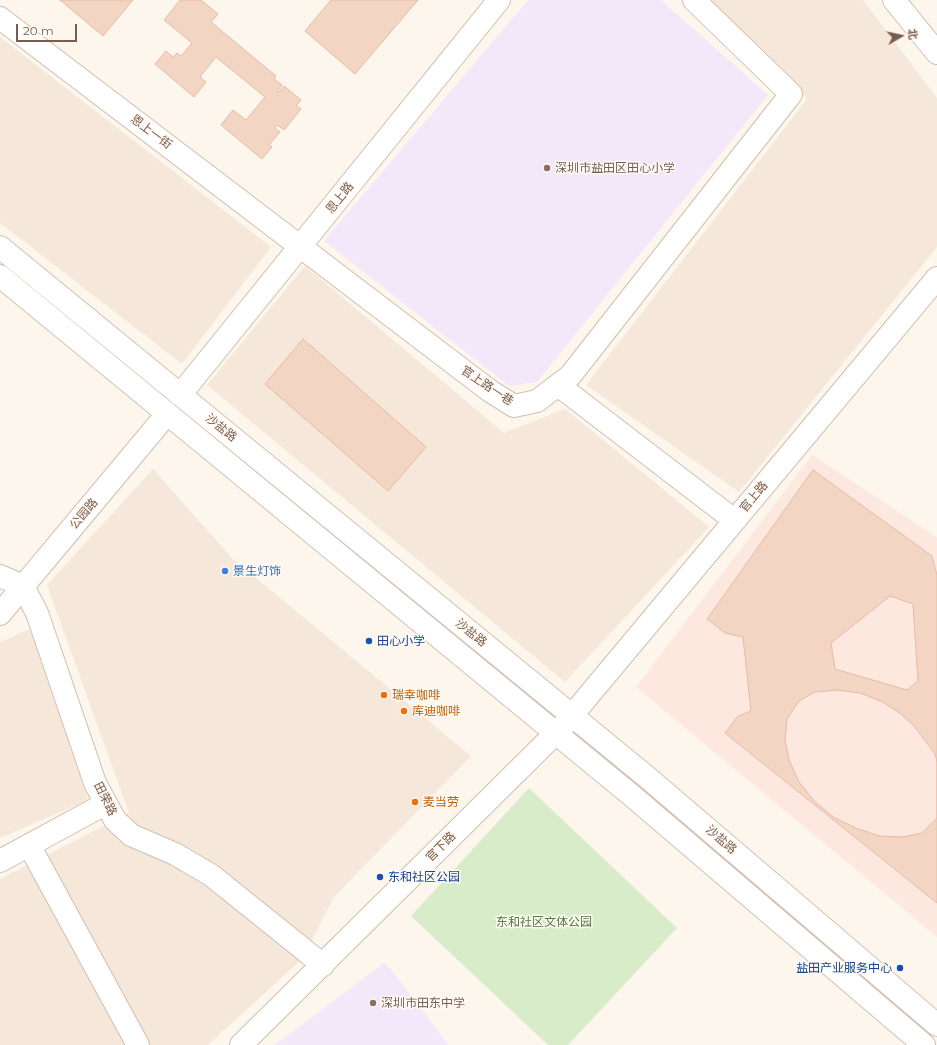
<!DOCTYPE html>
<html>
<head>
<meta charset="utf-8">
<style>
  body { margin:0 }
  #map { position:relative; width:937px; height:1045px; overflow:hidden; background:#fdf6ec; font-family:Montserrat,"Noto Sans SC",sans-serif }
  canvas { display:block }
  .north { position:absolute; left:881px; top:16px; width:40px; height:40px; -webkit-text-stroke:3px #fffaf3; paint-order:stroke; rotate:81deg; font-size:11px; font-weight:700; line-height:16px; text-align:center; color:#7a5c4d }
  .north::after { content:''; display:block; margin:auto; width:14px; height:18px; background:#7a5c4d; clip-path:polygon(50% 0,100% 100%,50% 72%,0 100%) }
  .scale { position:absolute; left:16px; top:24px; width:61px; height:18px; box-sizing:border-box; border:2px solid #7a5c4d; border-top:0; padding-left:5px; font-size:12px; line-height:14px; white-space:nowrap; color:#7a5c4d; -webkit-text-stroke:3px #fffaf3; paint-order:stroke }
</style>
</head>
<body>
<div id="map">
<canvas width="937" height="1045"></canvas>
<div class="north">北</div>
<div class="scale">20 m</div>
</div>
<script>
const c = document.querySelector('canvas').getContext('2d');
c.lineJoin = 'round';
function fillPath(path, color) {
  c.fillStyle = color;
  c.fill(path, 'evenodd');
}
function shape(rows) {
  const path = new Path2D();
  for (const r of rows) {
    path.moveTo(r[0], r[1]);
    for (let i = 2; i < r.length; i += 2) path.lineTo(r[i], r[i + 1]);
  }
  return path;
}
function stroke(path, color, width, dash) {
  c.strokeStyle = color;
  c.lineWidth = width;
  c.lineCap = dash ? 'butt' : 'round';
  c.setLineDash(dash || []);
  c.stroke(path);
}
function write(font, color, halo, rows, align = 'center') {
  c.font = font + ' Montserrat,"Noto Sans SC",sans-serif';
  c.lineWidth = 3;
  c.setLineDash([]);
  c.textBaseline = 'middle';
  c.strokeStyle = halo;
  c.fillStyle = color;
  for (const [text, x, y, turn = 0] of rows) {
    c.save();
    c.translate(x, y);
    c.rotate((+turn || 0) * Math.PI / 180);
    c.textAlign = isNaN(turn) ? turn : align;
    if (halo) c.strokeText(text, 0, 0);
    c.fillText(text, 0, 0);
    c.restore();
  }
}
fillPath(shape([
  [711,0,863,0,937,98,937,247,739,492,586,385,807,99],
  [0,37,271,247,182,364,0,223],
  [305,266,504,433,565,409,709,527,565,682,207,385],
  [153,469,232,558,471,756,334,897,302,959,208,1045,0,1045,0,879,129,813,47,585],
  [30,629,88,800,0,838,0,642]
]), '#f5e8da');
fillPath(shape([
  [812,455,937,537,937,937,636,687]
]), '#fde8e0');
fillPath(shape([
  [528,0,661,0,768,95,537,382,509,386,324,241],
  [385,962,449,1045,275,1045]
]), '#f3e8fa');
fillPath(shape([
  [529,788,677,928,568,1045,548,1045,411,916]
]), '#d8ecc9');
const building = shape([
  [60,0,133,0,103,36,60,0],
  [180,0,201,0,218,14,211,22,276,76,274,79,282,85,277,91,279,92,284,86,301,100,296,106,301,109,284,130,277,125,275,128,280,132,269,145,272,147,262,159,221,125,233,110,246,120,265,97,216,57,200,77,206,82,194,97,155,64,166,51,173,57,177,53,181,56,192,43,164,20,180,0],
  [331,0,418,0,355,74,305,31,331,0],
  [303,339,426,447,388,491,265,384,303,339],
  [813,470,932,556,937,575,937,903,725,733,738,716,751,711,743,637,725,633,707,619,813,470],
  [890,596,913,604,918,681,907,690,835,669,831,643,890,596],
  [837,690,860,693,883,702,901,714,914,726,935,754,937,762,937,818,922,833,903,837,880,836,858,829,835,818,814,801,799,782,789,760,785,740,787,719,799,701,815,692,837,690]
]);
fillPath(building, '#f3d5c3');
stroke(building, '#e6bba3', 1);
const minor = shape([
  [894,0,937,53],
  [0,18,490,391,514,406,537,401,558,385,734,520],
  [558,385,570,376,791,94,694,0],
  [180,395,499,0],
  [0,576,23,586,37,613,95,783,115,820,131,835,175,854,211,875,323,965],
  [0,614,167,414],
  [29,845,138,1045],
  [0,861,105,804],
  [241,1045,573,716,579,707,937,278]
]);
const secondary = shape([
  [0,247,647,777,937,1025],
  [0,276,631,795,924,1045]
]);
stroke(minor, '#d1beb0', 24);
stroke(secondary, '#d6c0b0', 24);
stroke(minor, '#fff', 22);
stroke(secondary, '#fff', 22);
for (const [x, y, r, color] of [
  [547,168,4,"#8d6e63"],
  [225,571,4,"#3f7fe0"],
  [369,641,4,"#1a4fb4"],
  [384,695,4,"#e8710a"],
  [404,711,4,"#e8710a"],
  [415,802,4,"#e8710a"],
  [380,877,4,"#1a4fb4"],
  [900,968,4,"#1a4fb4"],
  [373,1003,4,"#8d6e63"]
]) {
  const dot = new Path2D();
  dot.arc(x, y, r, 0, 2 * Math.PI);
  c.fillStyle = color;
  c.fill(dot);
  stroke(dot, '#fffaf3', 1.5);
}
write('12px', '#7a5c4d', '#fffaf3', [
  ["恩上一街",151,132,37],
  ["恩上路",340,198,-51],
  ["官上路一巷",487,386,34],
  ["沙盐路",221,428,39],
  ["官上路",754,497,-50],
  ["公园路",84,514,-50],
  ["沙盐路",471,633,39],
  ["田荣路",105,799,63],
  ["沙盐路",721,840,41],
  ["官下路",441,847,-45]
]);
write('12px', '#785e54', '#fffaf3', [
  ["深圳市盐田区田心小学",555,168],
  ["深圳市田东中学",381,1003]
], 'left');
write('12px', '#366cbe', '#fffaf3', [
  ["景生灯饰",233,571]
], 'left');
write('12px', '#164399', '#fffaf3', [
  ["田心小学",377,641],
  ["东和社区公园",388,877],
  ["盐田产业服务中心",892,968,"right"]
], 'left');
write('12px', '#c56008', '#fffaf3', [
  ["瑞幸咖啡",392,695],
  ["库迪咖啡",412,711],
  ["麦当劳",423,802]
], 'left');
write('12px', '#537a41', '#fffaf3', [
  ["东和社区文体公园",544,922]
]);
</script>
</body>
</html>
